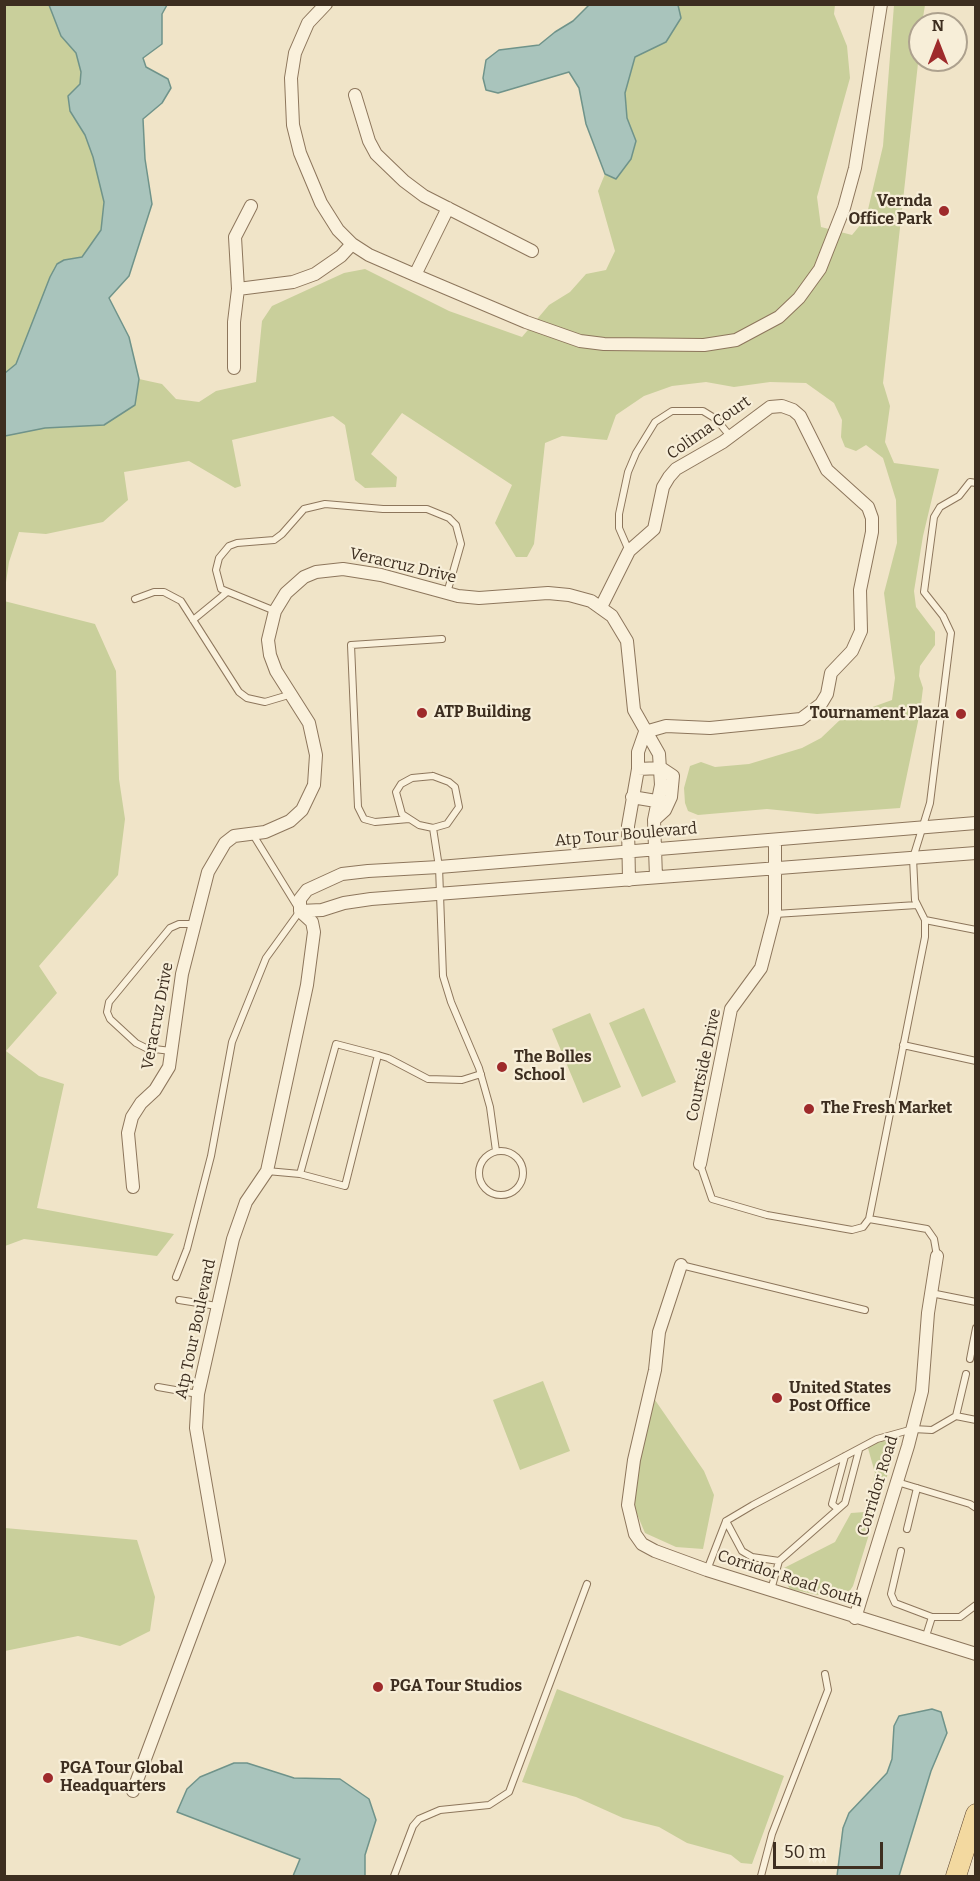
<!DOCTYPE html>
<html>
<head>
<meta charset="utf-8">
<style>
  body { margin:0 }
  #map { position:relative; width:980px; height:1881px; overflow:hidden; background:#f0e4c8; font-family:Bitter,serif }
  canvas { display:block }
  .frame { position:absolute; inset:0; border:6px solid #3d2e20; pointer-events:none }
  .north { position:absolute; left:908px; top:12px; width:60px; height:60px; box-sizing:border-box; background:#f7eed8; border:2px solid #ada18e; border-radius:50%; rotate:0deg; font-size:16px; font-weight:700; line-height:24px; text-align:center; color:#3d2e20 }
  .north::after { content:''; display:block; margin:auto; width:21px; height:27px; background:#9e2a2b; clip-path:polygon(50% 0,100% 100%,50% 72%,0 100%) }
  .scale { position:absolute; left:773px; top:1842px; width:110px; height:27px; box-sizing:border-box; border:3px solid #3d2e20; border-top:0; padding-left:8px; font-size:18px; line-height:21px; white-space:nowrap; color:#3d2e20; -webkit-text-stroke:4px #f7eed8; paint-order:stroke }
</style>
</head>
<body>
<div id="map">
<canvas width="980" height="1881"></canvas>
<div class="frame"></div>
<div class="north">N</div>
<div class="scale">50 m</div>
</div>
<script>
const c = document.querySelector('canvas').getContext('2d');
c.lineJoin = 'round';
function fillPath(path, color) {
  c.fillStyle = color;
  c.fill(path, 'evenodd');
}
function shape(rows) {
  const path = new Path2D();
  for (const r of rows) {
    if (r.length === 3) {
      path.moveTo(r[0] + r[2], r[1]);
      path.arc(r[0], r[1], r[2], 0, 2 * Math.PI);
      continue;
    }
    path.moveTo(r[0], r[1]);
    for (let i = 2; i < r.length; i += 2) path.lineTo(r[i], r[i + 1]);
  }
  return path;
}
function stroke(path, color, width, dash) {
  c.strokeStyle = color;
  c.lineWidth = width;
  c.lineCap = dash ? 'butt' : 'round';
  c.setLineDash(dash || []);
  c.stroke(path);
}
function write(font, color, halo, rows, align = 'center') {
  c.font = font + ' Bitter,serif';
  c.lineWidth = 4.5;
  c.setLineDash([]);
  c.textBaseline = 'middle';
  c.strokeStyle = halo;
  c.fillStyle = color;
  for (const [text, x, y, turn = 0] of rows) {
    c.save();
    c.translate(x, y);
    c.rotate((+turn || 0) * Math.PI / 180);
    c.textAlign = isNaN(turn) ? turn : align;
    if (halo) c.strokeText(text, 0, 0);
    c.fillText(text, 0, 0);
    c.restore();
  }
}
fillPath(shape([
  [5,5,49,5,61,36,76,53,81,72,80,84,68,96,70,111,85,135,95,160,104,202,101,230,82,257,129,337,139,379,162,384,176,399,199,402,216,391,256,382,262,321,272,306,344,273,365,269,449,311,522,337,549,305,570,292,586,274,606,270,615,251,598,191,605,174,616,179,631,159,636,141,627,118,625,93,635,57,666,41,681,18,678,5,835,5,834,14,847,46,850,78,817,197,821,227,852,235,866,218,883,146,894,5,925,5,922,24,920,24,920,45,883,383,890,406,885,442,894,463,939,469,923,536,914,591,916,607,935,632,935,645,920,666,919,676,923,688,920,712,900,808,817,814,767,809,698,815,688,811,685,803,684,788,690,766,701,762,715,767,749,764,802,748,821,738,842,718,892,700,895,678,884,593,897,543,896,500,883,458,866,445,856,451,845,447,841,437,842,420,834,403,806,383,770,382,734,387,706,382,672,386,644,396,616,415,607,440,562,436,545,443,534,544,527,557,516,557,495,523,512,485,402,413,371,454,397,477,396,487,365,488,355,480,345,425,333,416,232,440,241,486,235,488,189,461,124,472,128,500,103,522,46,534,19,532,9,562,5,589],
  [4,601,95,624,116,671,119,779,125,819,118,875,39,966,57,993,6,1051,39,1076,64,1084,37,1208,174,1234,157,1256,24,1239,5,1246],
  [644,1008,676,1082,642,1097,609,1023],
  [590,1013,621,1087,583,1103,552,1029],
  [543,1381,570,1451,520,1470,493,1400],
  [655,1400,704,1471,714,1495,703,1549,676,1547,645,1533,632,1502,637,1460],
  [870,1438,883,1438,891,1440,896,1447,853,1586,849,1592,833,1598,790,1589,785,1581,784,1568,835,1542,851,1513,865,1512,875,1473,866,1441],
  [5,1528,137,1540,155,1597,150,1631,120,1646,78,1636,5,1651],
  [557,1689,784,1776,752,1864,741,1863,731,1855,687,1843,659,1827,623,1818,576,1797,522,1782]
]), '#c9cf9b');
const water = shape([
  [49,5,167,5,162,14,162,44,143,58,146,67,168,79,171,88,162,103,143,119,145,159,152,204,129,276,109,298,129,337,139,379,135,405,104,425,45,428,5,436,5,373,16,364,50,277,57,264,64,260,82,257,101,230,104,202,93,157,85,135,70,111,68,96,80,84,81,72,76,53,61,36,49,5],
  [589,5,678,5,681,18,666,42,635,57,625,93,627,118,636,141,631,159,616,179,605,174,586,124,579,88,569,72,498,93,486,90,483,78,486,60,499,50,539,45,555,32,573,21,589,5],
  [932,1709,941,1712,947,1733,931,1771,899,1876,837,1876,843,1828,849,1813,887,1773,892,1759,894,1726,899,1716,932,1709],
  [234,1763,247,1763,294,1778,340,1779,369,1799,376,1820,365,1855,365,1876,293,1876,300,1859,177,1812,187,1789,200,1777,234,1763]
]);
fillPath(water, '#a9c4bc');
stroke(water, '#6f938a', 1.5);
const service = shape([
  [629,551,619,528,619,514,628,472,636,453,655,422,672,411,703,411,716,419,730,436],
  [135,599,154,592,164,592,181,601,239,692,247,698,265,702,292,694],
  [275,611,221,589,216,570,219,558,229,546,237,543,274,540,282,534,304,509,325,504,383,509,427,509,449,518,456,525,461,544,447,593],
  [193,620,226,593],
  [433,776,449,782,455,787,459,807,447,824,433,828,419,825,402,814,396,792,401,784,412,778,433,776],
  [409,819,375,822,364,819,358,807,351,645,442,639],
  [433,828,439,867,443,976,451,1002,479,1068,490,1107,496,1151],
  [775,914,917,905],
  [925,920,976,930],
  [903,1045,976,1061],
  [171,1051,146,1048,136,1043,110,1019,107,1012,109,1002,170,928,179,924,194,924],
  [378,1055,345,1186,300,1174,336,1044,378,1055,388,1058,428,1079,462,1080,481,1074],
  [501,1173,22],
  [700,1164,712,1199,767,1215,852,1230,863,1227,869,1219],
  [267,1171,300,1174],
  [937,1256,934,1239,927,1229,869,1219,925,937,925,920,915,900,913,858,930,803,951,633,943,616,924,592,934,517,940,507,959,496,970,482,976,483],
  [681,1265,865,1310],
  [176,1277,187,1249,211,1156,232,1042,266,958,300,911,252,833],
  [931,1293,976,1302],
  [179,1300,217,1306],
  [970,1359,976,1328],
  [158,1387,198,1394],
  [956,1416,966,1374],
  [897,1482,970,1504,976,1508],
  [838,1509,832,1504,845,1456],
  [726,1521,742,1551,752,1557,779,1561],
  [907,1529,917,1488],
  [901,1551,891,1594,895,1603,932,1617],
  [707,1570,726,1521,753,1505,877,1439,913,1429,932,1430,956,1416,976,1420],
  [771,1590,779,1561,845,1503,859,1450],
  [925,1639,932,1617,960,1617,976,1605],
  [394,1876,413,1826,419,1819,440,1810,489,1805,509,1792,587,1584],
  [761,1876,772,1834,828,1690,825,1674]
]);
const minor = shape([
  [326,4,308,23,295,53,291,78,293,125,300,153,321,203,338,230,352,244,369,255,415,275,526,322,580,341,604,344,704,345,736,340,779,317,799,298,820,269,844,208,855,168,881,4],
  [355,95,369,141,376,154,404,181,424,196,532,251],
  [415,275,448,208],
  [238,289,293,282,315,274,341,256,352,244],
  [234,368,234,322,238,289,235,237,251,206],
  [601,607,629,551,654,529,663,487,669,477,676,469,723,442,770,407,782,406,793,410,800,416,827,470,868,507,872,518,872,532,860,590,861,631,852,651,831,673,827,694,821,704,801,719,710,728,666,726,645,732],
  [638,769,661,768,673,776,671,797,665,810,654,820],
  [632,797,656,801],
  [629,880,628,826,638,769,638,752,645,732],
  [300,911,322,910,344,903,371,899,976,853],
  [700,1164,731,1009,761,968,775,914,775,840],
  [133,1187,128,1133,132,1117,141,1103,155,1090,169,1067,182,974,208,872,225,843,234,836,265,832,290,821,302,810,314,785,316,755,309,723,276,671,270,655,268,640,275,611,286,593,304,577,316,572,343,569,381,575,458,596,479,598,548,593,569,595,591,601,612,616,627,641,634,710,659,754,661,785,654,820,656,877],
  [681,1265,659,1332,655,1370,634,1460,628,1505,635,1534,642,1544,655,1551,707,1570,976,1654],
  [855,1618,908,1446,922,1391,928,1313,937,1256],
  [133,1791,219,1561,196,1428,198,1394,233,1239,246,1202,267,1171,307,985,314,932,312,922,300,911,300,899,307,890,342,874,368,871,439,867,976,823]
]);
const primary = shape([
  [956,1876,976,1814]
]);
stroke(service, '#8d765c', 8);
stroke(minor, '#8d765c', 14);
stroke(primary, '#5b4430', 21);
stroke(service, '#faf1dc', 6);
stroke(minor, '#faf1dc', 12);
stroke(primary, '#f3d9a0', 20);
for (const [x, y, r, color] of [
  [944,211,6,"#9e2a2b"],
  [422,713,6,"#9e2a2b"],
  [961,714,6,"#9e2a2b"],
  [502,1067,6,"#9e2a2b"],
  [809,1109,6,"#9e2a2b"],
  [777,1398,6,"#9e2a2b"],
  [378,1687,6,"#9e2a2b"],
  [48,1778,6,"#9e2a2b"]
]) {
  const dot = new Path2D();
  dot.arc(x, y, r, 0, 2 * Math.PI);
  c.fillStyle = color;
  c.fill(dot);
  stroke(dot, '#f7eed8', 2);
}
write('bold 16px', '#3d2e20', '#f7eed8', [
  ["Vernda",932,202,"right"],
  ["Office Park",932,220,"right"],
  ["ATP Building",434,713],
  ["Tournament Plaza",949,714,"right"],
  ["The Bolles",514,1058],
  ["School",514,1076],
  ["The Fresh Market",821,1109],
  ["United States",789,1389],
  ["Post Office",789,1407],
  ["PGA Tour Studios",390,1687],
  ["PGA Tour Global",60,1769],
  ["Headquarters",60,1787]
], 'left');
write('16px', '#3d2e20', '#f7eed8', [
  ["Colima Court",709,428,-35],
  ["Veracruz Drive",403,566,13],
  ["Atp Tour Boulevard",626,835,-5],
  ["Veracruz Drive",158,1016,-79],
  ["Courtside Drive",704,1065,-78],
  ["Atp Tour Boulevard",196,1329,-78],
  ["Corridor Road",878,1486,-73],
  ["Corridor Road South",790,1579,18]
]);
</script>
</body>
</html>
